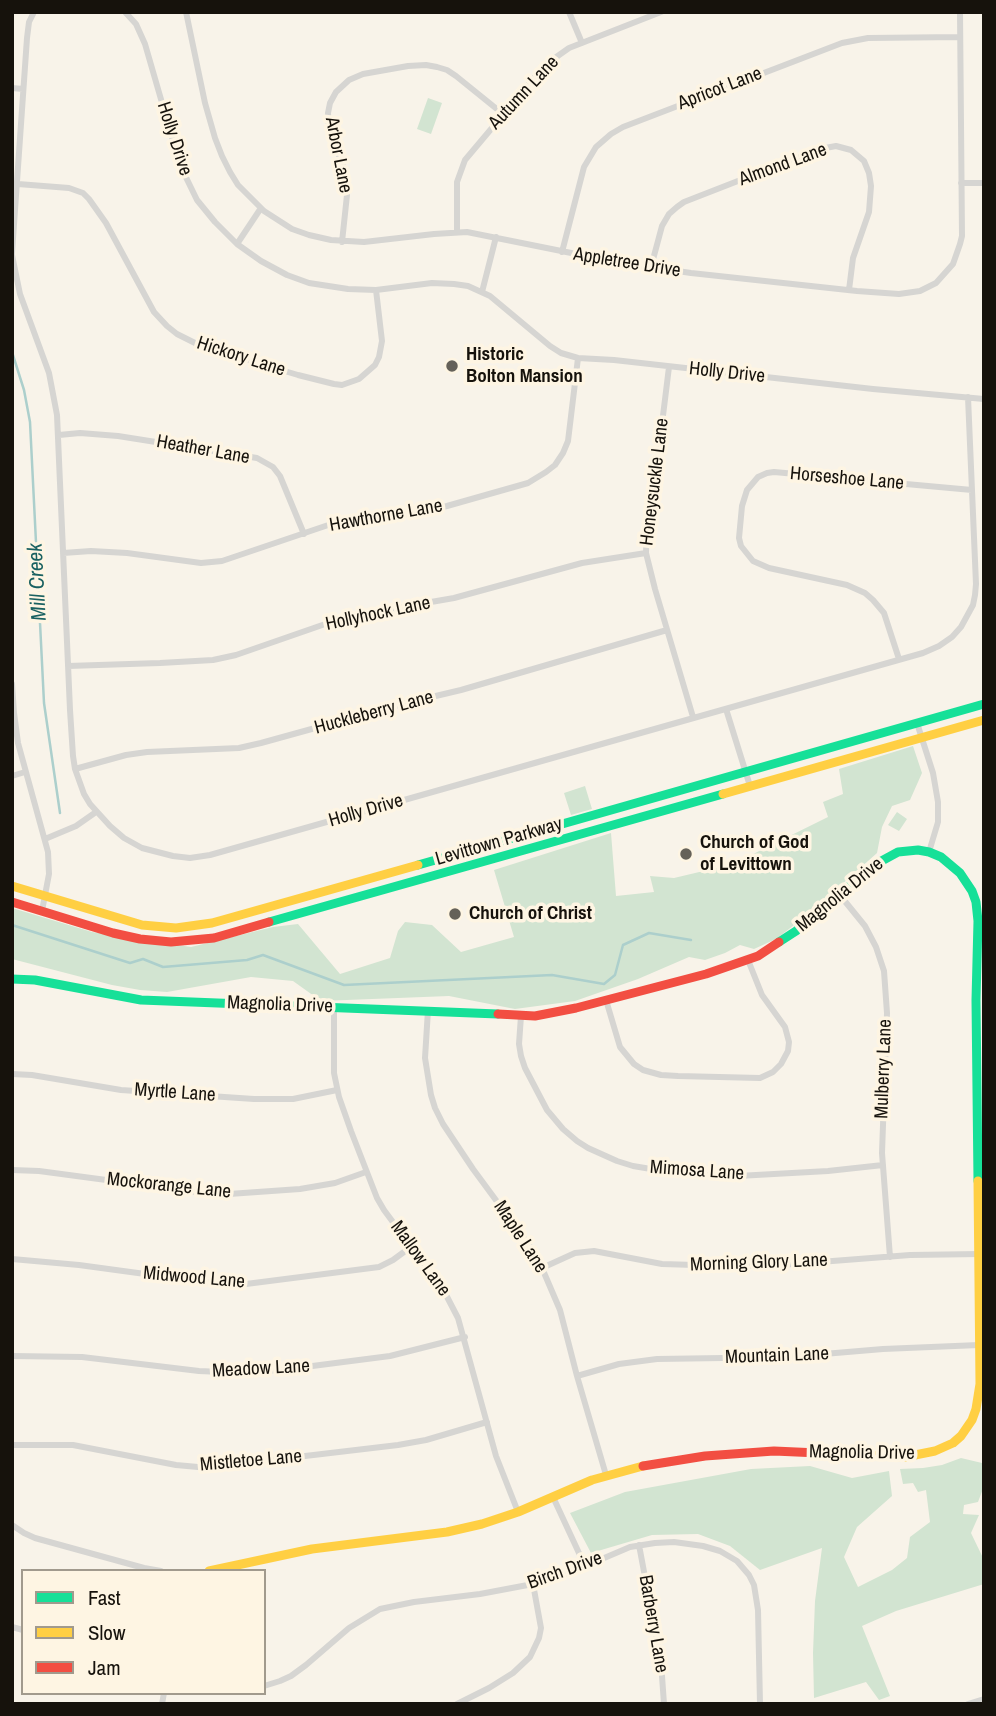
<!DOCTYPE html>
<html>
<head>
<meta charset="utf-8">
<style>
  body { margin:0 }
  #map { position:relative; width:996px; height:1716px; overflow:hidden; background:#f8f3e9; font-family:"Archivo Narrow",sans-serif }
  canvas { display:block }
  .frame { position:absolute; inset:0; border:14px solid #16120c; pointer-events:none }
  .legend { position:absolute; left:21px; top:1569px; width:245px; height:126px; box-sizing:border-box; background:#fef5e3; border:2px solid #a19a8d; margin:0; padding:9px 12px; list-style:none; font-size:21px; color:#16120c }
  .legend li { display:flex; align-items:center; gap:14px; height:35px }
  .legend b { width:35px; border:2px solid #a19a8d }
</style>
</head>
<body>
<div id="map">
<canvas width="996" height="1716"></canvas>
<div class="frame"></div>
<ul class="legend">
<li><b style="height:9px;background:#16e098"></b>Fast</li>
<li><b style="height:9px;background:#ffcf43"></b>Slow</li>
<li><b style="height:9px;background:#f24e42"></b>Jam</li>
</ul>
</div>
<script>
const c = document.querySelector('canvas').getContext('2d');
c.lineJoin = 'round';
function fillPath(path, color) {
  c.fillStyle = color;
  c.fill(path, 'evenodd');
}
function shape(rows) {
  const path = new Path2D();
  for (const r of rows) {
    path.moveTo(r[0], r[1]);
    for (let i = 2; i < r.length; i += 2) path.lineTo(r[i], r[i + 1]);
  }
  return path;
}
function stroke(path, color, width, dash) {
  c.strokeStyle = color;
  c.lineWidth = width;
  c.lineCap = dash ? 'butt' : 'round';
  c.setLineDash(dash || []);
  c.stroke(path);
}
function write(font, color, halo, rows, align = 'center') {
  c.font = font + ' "Archivo Narrow",sans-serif';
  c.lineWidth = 7;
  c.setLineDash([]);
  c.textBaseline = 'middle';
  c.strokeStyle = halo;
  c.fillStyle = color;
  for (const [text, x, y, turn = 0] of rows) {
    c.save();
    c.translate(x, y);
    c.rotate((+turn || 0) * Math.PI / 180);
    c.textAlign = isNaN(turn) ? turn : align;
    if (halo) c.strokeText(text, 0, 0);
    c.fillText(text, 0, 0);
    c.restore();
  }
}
fillPath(shape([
  [428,98,442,103,431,134,417,129],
  [913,746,922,773,910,800,892,806,882,827,877,853,811,912,776,939,754,949,740,945,725,953,705,960,689,957,638,979,575,1001,515,1009,449,996,321,1001,293,981,251,977,167,992,140,990,112,985,12,959,12,908,92,932,191,947,273,927,298,924,340,974,390,958,398,931,405,922,432,925,461,952,514,937,494,870,611,833,616,896,654,892,650,876,674,878,733,864,828,817,823,802,843,794,839,769],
  [585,786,592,809,571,815,564,793],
  [897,812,907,819,899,831,888,825],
  [961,1458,982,1463,984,1461,984,1486,978,1502,964,1505,963,1514,979,1515,971,1533,984,1560,984,1584,896,1611,862,1626,890,1696,879,1700,866,1682,814,1698,813,1653,815,1601,822,1548,760,1570,730,1546,698,1534,652,1535,591,1553,570,1513,625,1492,751,1469,810,1466,852,1478,889,1471,892,1496,857,1527,844,1557,858,1587,892,1570,907,1558,910,1537,930,1522,926,1490,918,1492,913,1483,903,1484,900,1469,923,1468,942,1465]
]), '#d2e4d1');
stroke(shape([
  [12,352,24,390,30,422,44,703,60,813],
  [12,925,130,963,143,959,163,967,247,960,263,955,344,985,552,975,604,984,615,975,623,945,649,933,691,940]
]), '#accfcc', 2.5);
stroke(shape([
  [125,12,136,24,145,44,180,165,197,200,215,222,237,244,261,261,287,275,309,283,348,289,376,290,432,283,454,284,468,286,490,296,550,346,561,353,578,358,614,360,873,389,984,399],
  [186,12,205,103,215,138,222,156,230,172,238,185,264,211,292,229,309,235,331,240,364,242,434,234,467,232,616,262,691,273,857,291,899,294,920,291,936,283,953,264,960,244,962,236,960,12],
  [569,12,582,43],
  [12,88,23,89],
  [961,183,984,183],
  [18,184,69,188,83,193,89,199,106,223,154,312,167,326,177,334,201,346,298,375,334,384,342,385,359,379,375,365,379,357,382,341,376,290],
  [457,232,457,182,465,160,545,65,569,48,661,12],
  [342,242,347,195,347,185,343,165,329,131,328,113,330,103,336,92,349,80,363,74,408,66,426,65,437,67,447,70,456,76,503,114],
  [237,244,261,208],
  [562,252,584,167,596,147,611,134,623,127,842,43,868,38,960,37],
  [12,253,27,38,29,22,34,12],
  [12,255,20,294,49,373,57,415,70,710,73,756,75,769,84,794,90,804,110,826,124,838,142,848,173,856,190,858,210,855,923,653,939,646,952,637,961,627,973,605,975,595,976,584,968,397],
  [651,267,662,226,669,214,677,207,684,202,820,149,836,146,851,150,864,161,869,173,871,186,869,212,853,258,849,290],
  [482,292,496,237],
  [669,367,658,456,647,519,646,553,655,589,693,717],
  [59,435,80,433,118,436,257,458,273,467,280,476,304,534],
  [63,553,91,551,127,553,201,563,222,561,343,520,371,515,413,514,447,506,528,483,546,472,555,465,563,453,568,441,578,358],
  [899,659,884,613,873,600,865,593,847,585,769,568,753,561,741,546,739,538,742,506,747,490,758,477,767,473,774,472,972,490],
  [68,666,160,663,213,660,236,655,331,622,356,615,454,598,582,563,646,553],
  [12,684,14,713,18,743,48,852,49,874,42,911],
  [726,709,750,786],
  [917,723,933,773,938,802,938,822,929,852],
  [75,769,126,755,147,752,239,748,261,743,402,704,461,690,667,630],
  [12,776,25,772],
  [45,839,76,826,96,812],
  [839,894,865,926,876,947,884,971,887,1013,882,1153,890,1257],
  [606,1000,620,1047,634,1064,643,1070,661,1075,678,1076,760,1078,773,1072,781,1064,788,1051,789,1042,785,1027,762,995,748,960],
  [334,1007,334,1073,339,1097,351,1131,377,1198,384,1210,444,1291,458,1318,496,1456,518,1512],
  [428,1010,425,1058,431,1095,435,1108,443,1124,473,1169,529,1245,542,1268,560,1310,577,1376,606,1475],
  [521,1016,519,1044,521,1056,525,1068,547,1110,563,1129,577,1141,588,1148,617,1161,633,1166,687,1175,738,1176,828,1171,883,1165],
  [12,1074,32,1075,121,1090,254,1099,293,1099,337,1090],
  [12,1170,39,1171,196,1192,229,1194,300,1189,335,1183,366,1172],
  [12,1259,79,1265,204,1282,246,1284,379,1267,393,1260,412,1246],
  [542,1268,575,1253,594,1251,662,1264,728,1266,768,1266,910,1255,980,1254],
  [12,1356,82,1357,199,1371,244,1373,289,1369,390,1356,465,1337],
  [577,1376,619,1364,657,1359,788,1357,883,1349,979,1345],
  [12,1445,73,1445,176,1465,198,1467,229,1465,398,1445,426,1440,487,1422],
  [553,1497,585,1566],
  [12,1525,24,1533,35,1538,144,1568,161,1571],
  [639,1545,661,1662,664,1704],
  [12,1627,23,1630],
  [264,1686,280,1681,291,1676,306,1665,349,1628,380,1609,414,1602,480,1594,533,1584,569,1573,630,1547,655,1543,674,1542,703,1546,720,1551,737,1561,749,1575,754,1585,758,1610,760,1704],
  [162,1704,164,1693],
  [457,1704,489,1688,513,1673,530,1657,539,1638,541,1628,533,1584],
  [968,1704,984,1699]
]), '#d6d5d2', 6);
stroke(shape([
  [418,865,984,704],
  [269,922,723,794],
  [779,942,796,931,876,864,898,852,918,850,929,852,941,857,960,873,972,891,976,902,978,921,976,1000,978,1181],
  [12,979,35,980,141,1000,498,1014]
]), '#16e098', 9);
stroke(shape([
  [723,794,984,720],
  [12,886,142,925,176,928,212,923,418,865],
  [863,1455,905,1457,935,1451,953,1443,961,1436,972,1420,976,1409,980,1384,978,1181],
  [209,1571,312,1549,447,1532,482,1524,518,1512,592,1480,643,1466]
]), '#ffcf43', 9);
stroke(shape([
  [12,902,113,933,140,939,171,942,214,938,269,922],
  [498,1014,535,1016,576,1008,706,974,758,956,779,942],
  [643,1466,705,1456,774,1451,863,1455]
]), '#f24e42', 9);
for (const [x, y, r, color] of [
  [452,366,7,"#656159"],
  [686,854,7,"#656159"],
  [455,914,7,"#656159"]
]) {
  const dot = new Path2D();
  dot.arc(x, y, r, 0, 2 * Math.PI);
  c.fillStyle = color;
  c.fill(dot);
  stroke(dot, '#fef5e3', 2.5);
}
write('19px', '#16120c', '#fef5e3', [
  ["Apricot Lane",720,89,-21],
  ["Autumn Lane",524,93,-47],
  ["Holly Drive",174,139,72],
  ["Arbor Lane",338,155,79],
  ["Almond Lane",783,165,-20],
  ["Appletree Drive",627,263,9],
  ["Hickory Lane",241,357,18],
  ["Holly Drive",727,373,6],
  ["Heather Lane",203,450,10],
  ["Horseshoe Lane",847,479,5],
  ["Honeysuckle Lane",655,482,-83],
  ["Hawthorne Lane",386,516,-10],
  ["Hollyhock Lane",378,614,-12],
  ["Huckleberry Lane",374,713,-15],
  ["Holly Drive",366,811,-16],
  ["Levittown Parkway",499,842,-16],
  ["Magnolia Drive",840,895,-39],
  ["Magnolia Drive",280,1005,2],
  ["Mulberry Lane",884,1069,-88],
  ["Myrtle Lane",175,1093,4],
  ["Mimosa Lane",697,1171,4],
  ["Mockorange Lane",169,1186,6],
  ["Maple Lane",520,1237,57],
  ["Mallow Lane",420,1259,54],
  ["Morning Glory Lane",759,1263,-2],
  ["Midwood Lane",194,1278,5],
  ["Mountain Lane",777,1356,-2],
  ["Meadow Lane",261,1369,-3],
  ["Magnolia Drive",862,1453,1],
  ["Mistletoe Lane",251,1461,-5],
  ["Birch Drive",565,1571,-20],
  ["Barberry Lane",653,1624,80]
]);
write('bold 19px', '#16120c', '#fef5e3', [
  ["Historic",466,355],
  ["Bolton Mansion",466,377],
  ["Church of God",700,843],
  ["of Levittown",700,865],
  ["Church of Christ",469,914]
], 'left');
write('italic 21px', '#1a6161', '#fef5e3', [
  ["Mill Creek",38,582,-93]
]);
</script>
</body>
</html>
